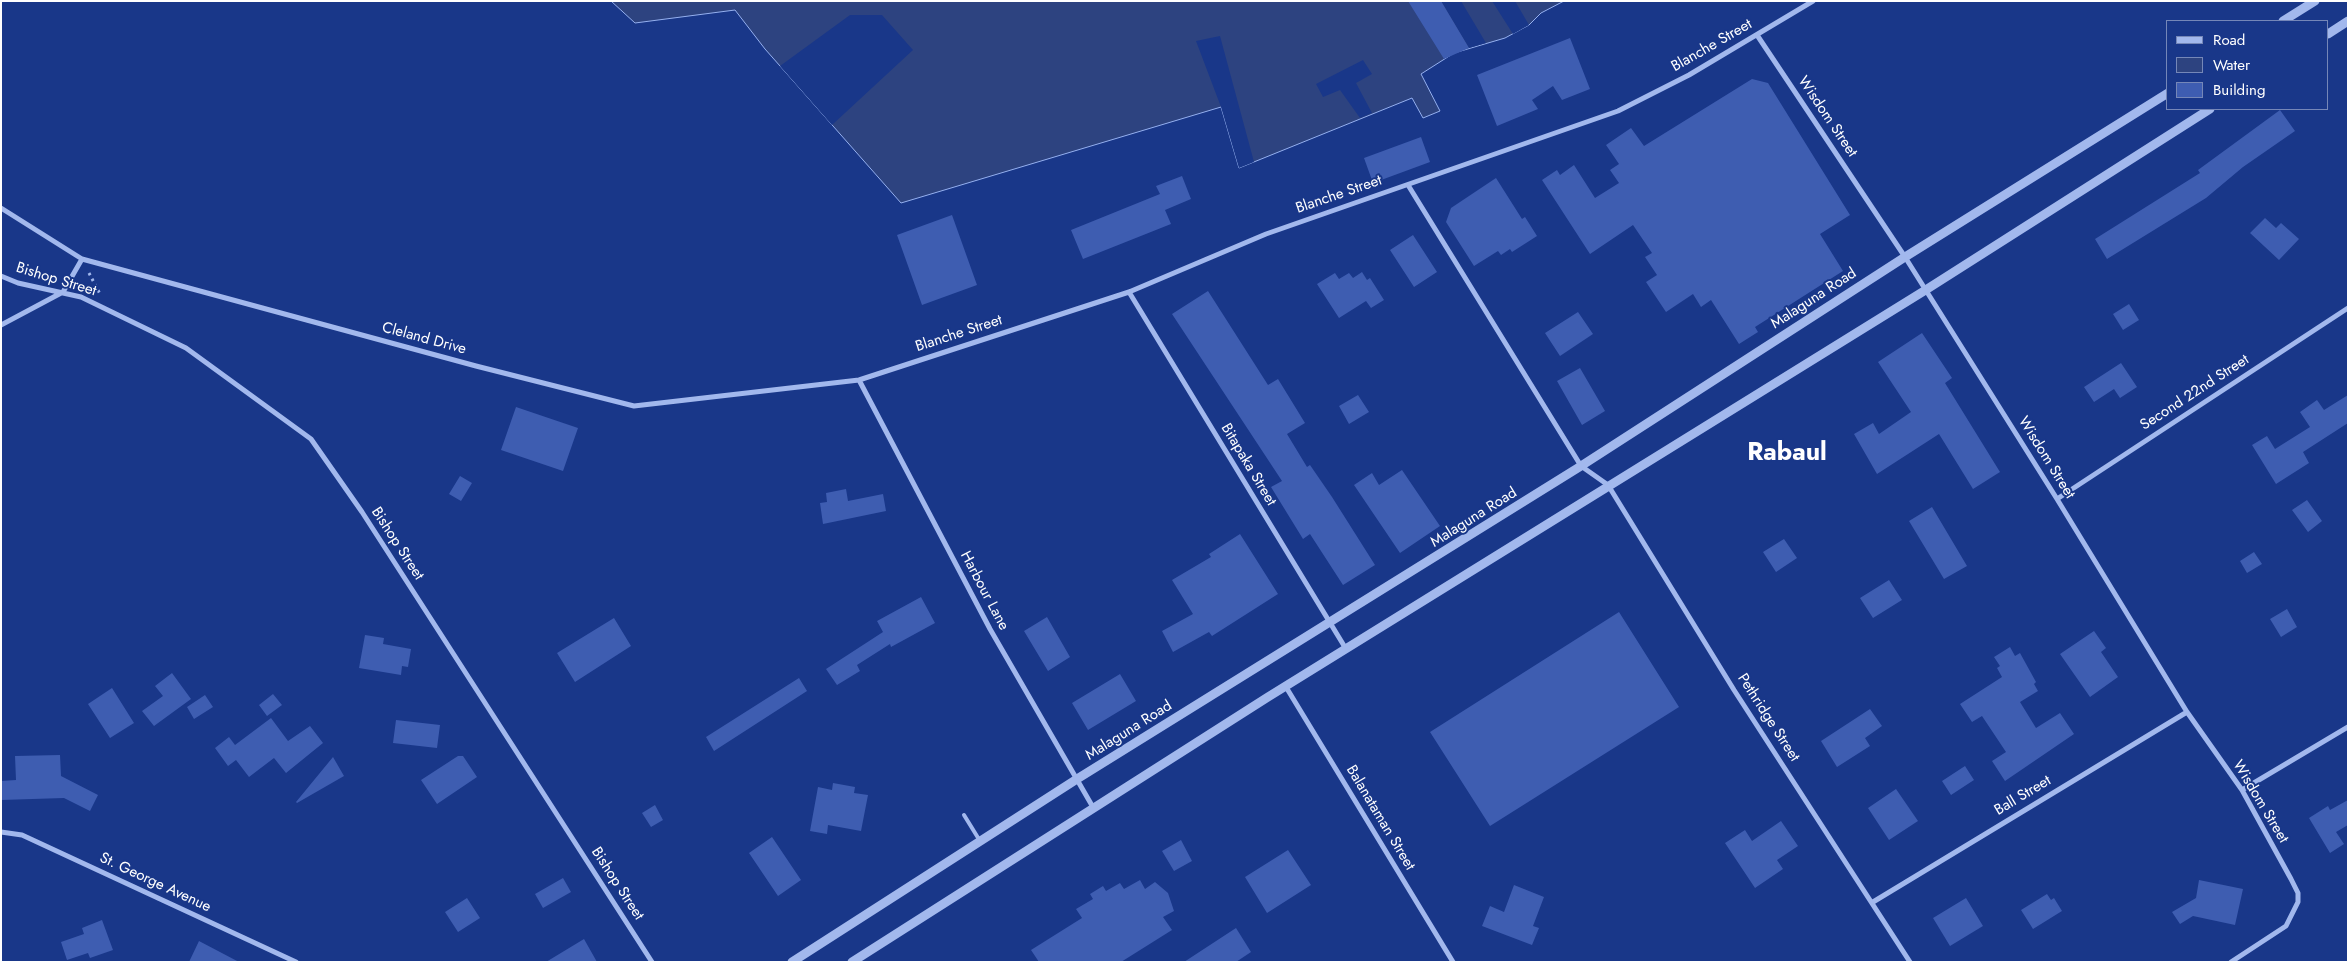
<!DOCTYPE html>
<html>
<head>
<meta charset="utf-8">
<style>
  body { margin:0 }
  #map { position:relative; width:2349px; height:963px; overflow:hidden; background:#193789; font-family:Jost,sans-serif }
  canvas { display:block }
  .frame { position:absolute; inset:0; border:2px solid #fff; pointer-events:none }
  .legend { position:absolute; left:2166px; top:20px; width:162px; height:90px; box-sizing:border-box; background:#193789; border:1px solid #7587b8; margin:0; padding:6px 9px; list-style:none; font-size:15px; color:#fff }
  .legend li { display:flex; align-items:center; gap:10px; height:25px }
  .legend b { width:25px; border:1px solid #7587b8 }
</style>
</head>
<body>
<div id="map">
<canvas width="2349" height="963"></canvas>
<div class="frame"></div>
<ul class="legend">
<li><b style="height:6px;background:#a2b8ed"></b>Road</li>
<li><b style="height:14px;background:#2d4380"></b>Water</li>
<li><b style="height:14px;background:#3e5db1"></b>Building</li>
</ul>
</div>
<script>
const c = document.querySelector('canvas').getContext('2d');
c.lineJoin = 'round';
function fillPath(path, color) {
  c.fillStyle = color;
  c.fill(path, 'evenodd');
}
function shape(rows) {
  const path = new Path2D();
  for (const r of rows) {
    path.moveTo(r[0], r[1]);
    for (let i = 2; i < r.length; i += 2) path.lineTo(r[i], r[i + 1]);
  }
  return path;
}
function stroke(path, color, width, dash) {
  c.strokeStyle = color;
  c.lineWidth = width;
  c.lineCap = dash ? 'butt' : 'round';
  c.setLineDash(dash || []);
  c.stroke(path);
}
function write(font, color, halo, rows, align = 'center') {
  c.font = font + ' Jost,sans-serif';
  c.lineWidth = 4;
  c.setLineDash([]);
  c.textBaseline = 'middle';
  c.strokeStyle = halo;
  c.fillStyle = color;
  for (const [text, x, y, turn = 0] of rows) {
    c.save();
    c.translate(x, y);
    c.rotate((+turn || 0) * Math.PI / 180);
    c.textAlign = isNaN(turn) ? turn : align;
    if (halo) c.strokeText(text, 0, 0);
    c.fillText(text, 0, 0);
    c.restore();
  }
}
const water = shape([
  [611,1,1564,1,1541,13,1529,25,1505,38,1454,53,1421,74,1440,111,1423,118,1412,98,1239,168,1221,107,901,203,765,49,735,10,635,23,611,1]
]);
fillPath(water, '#2d4380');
stroke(water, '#95b0ef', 1);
fillPath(shape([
  [1441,1,1461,1,1486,43,1469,48],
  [1492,1,1515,1,1529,25,1513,34],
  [850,15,882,15,913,50,832,125,780,66],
  [1220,36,1254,162,1239,168,1221,107,1196,41],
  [1363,60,1372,74,1356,83,1372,113,1360,118,1340,90,1323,97,1316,84]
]), '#193789');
fillPath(shape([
  [1408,1,1441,1,1469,48,1444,59],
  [1570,38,1590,89,1562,100,1553,86,1532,100,1538,109,1497,126,1477,75],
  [1752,79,1768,83,1850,215,1820,234,1843,271,1755,327,1758,332,1739,344,1711,300,1701,307,1693,294,1666,312,1646,282,1657,275,1645,257,1652,253,1633,225,1590,254,1542,180,1557,170,1560,175,1574,165,1595,198,1619,183,1610,170,1619,164,1606,145,1631,128,1644,146],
  [2280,110,2295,131,2243,167,2206,198,2107,259,2095,239,2200,173,2198,170],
  [1421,137,1430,162,1373,183,1364,158],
  [1182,176,1191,199,1165,210,1171,224,1083,259,1071,230,1160,194,1156,186],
  [1496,178,1522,219,1525,217,1537,236,1512,252,1510,249,1501,255,1498,251,1474,266,1446,222,1451,208],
  [952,215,977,285,922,305,897,235],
  [2265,218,2276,228,2281,223,2299,239,2279,260,2250,233],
  [1413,235,1437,272,1414,287,1390,250],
  [1362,272,1367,280,1370,278,1384,300,1371,308,1366,301,1339,318,1317,284,1335,273,1339,279,1349,273,1353,278],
  [1208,291,1268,385,1278,379,1305,423,1287,434,1307,467,1310,465,1332,497,1375,565,1343,585,1310,534,1303,539,1271,487,1282,481,1172,314],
  [2129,304,2139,320,2123,330,2113,314],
  [1578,312,1593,334,1560,356,1545,333],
  [1922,333,1952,378,1945,383,2000,472,1973,489,1939,434,1877,474,1854,434,1873,423,1879,434,1911,412,1878,362],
  [2121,363,2137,387,2120,398,2114,389,2094,402,2084,387],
  [1580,368,1605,411,1582,425,1557,381],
  [1358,395,1369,412,1349,424,1339,406],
  [2348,395,2348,423,2303,452,2309,463,2276,484,2252,445,2267,436,2275,449,2310,427,2300,412,2317,400,2324,410],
  [516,407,578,428,563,471,501,450],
  [1402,470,1440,526,1400,553,1354,485,1372,473,1379,485],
  [460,476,472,483,461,501,449,494],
  [846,489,848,501,883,494,886,511,823,524,820,503,827,502,826,493],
  [2307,500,2322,521,2308,532,2292,510],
  [1932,507,1967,566,1944,579,1909,521],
  [1240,534,1278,594,1212,636,1209,632,1173,652,1162,631,1193,614,1172,580,1211,557,1209,554],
  [1784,539,1797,558,1776,572,1763,552],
  [2254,552,2262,564,2247,573,2240,561],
  [1889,580,1902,600,1873,618,1860,598],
  [921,597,935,623,891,647,890,644,857,665,860,671,837,685,826,669,883,632,877,621],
  [2287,609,2297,627,2281,637,2270,619],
  [1619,612,1679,707,1490,826,1430,732],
  [1047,617,1070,657,1048,671,1024,631],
  [614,618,631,646,575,682,557,653],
  [2094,631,2106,648,2101,652,2118,677,2090,697,2060,654],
  [365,635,384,638,383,644,411,649,408,667,402,666,401,675,359,668],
  [2010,647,2015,656,2020,653,2036,682,2034,684,2038,691,2020,702,2036,728,2060,713,2074,734,2005,781,1992,761,2006,752,1982,716,1972,722,1960,704,2002,677,1997,668,2000,666,1994,657],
  [172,673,191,699,154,726,142,711,163,696,155,686],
  [1120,674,1136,701,1088,730,1072,703],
  [799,678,807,691,714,751,706,737],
  [112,688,134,723,110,738,88,704],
  [273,694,282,705,267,716,259,705],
  [205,695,213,707,194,719,187,707],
  [1870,709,1882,726,1865,738,1870,746,1837,767,1821,741],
  [271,718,288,741,310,726,323,743,286,773,274,758,249,777,236,760,228,766,215,748,229,737,235,745],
  [396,720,440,725,437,748,393,743],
  [60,755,61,776,98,795,90,811,64,798,1,800,1,781,16,780,15,756],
  [458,756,463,756,477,777,437,804,421,780],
  [333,757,344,776,297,803,296,802],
  [1965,766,1974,780,1951,795,1942,781],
  [833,783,855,787,854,793,868,795,861,831,828,825,827,834,810,831,818,787,832,790],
  [1896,789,1918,821,1889,840,1868,808],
  [2348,800,2348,825,2336,832,2344,844,2330,853,2309,818,2328,806,2330,810],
  [655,805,663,820,651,827,642,813],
  [1781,821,1798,846,1777,860,1783,869,1755,888,1725,843,1745,830,1752,841],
  [772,837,801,880,778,896,749,853],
  [1181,840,1192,861,1174,871,1162,851],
  [1288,850,1311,885,1267,913,1245,877],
  [563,878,571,892,543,908,535,894],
  [1140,880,1145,889,1155,882,1168,893,1174,911,1163,917,1172,930,1121,962,1039,962,1031,950,1082,918,1076,909,1093,899,1090,894,1103,886,1106,891,1120,883,1124,889],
  [2199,880,2243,889,2235,925,2193,916,2180,924,2172,912,2196,898],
  [1514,885,1544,897,1533,926,1539,928,1532,945,1482,926,1490,906,1504,912],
  [2047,894,2051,900,2054,898,2062,911,2033,929,2021,910],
  [467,898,480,918,458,932,445,912],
  [1966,898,1983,926,1950,946,1933,918],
  [102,920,113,950,90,958,88,953,67,960,61,942,84,934,82,928],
  [1236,928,1251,952,1236,962,1184,962],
  [584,939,597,962,546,962],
  [199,941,239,962,189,962]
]), '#3e5db1');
stroke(shape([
  [89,273,100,294]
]), '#a2b8ed', 3, [2.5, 4]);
stroke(shape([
  [964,815,980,841]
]), '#a2b8ed', 4);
stroke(shape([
  [1757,35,1905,257,2057,499,2187,712,2242,790,2291,879,2298,893,2298,902,2286,926,2231,962],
  [1408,185,1581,466,1608,485,1734,690,1910,962],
  [1,208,82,259,476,366,634,406,859,380,1129,292,1266,234,1618,111,1689,75,1813,1],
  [1,276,18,283,81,297,186,348,311,439,362,512,652,962],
  [1129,292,1346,649],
  [1,325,63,292,82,259],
  [859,380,990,629,1094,809],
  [2057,499,2348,308],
  [1286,687,1453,962],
  [2242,790,2348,727],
  [1,832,22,835,296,962],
  [1873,902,2187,712]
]), '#a2b8ed', 5);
stroke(shape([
  [2283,21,2315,1],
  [2328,34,2348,21],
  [792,962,1077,779,1581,466,1905,257,2168,93],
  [852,962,1268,697,1924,291,2210,109]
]), '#a2b8ed', 9);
write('15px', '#fff', '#193789', [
  ["Blanche Street",1712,46,-30],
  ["Wisdom Street",1827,117,56],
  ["Blanche Street",1339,195,-19],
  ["Bishop Street",56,280,17],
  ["Malaguna Road",1814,299,-33],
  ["Blanche Street",959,334,-18],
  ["Cleland Drive",424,339,15],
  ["Second 22nd Street",2195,393,-33],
  ["Wisdom Street",2046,458,58],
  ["Bitapaka Street",1248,465,59],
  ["Malaguna Road",1474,518,-32],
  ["Bishop Street",397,544,57],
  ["Harbour Lane",984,591,62],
  ["Pethridge Street",1768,718,57],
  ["Malaguna Road",1129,731,-32],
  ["Ball Street",2023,796,-31],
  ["Wisdom Street",2260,802,59],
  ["Balanataman Street",1380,818,59],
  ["St. George Avenue",155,883,25],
  ["Bishop Street",617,884,57]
]);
write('bold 25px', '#fff', '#193789', [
  ["Rabaul",1787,454]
]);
</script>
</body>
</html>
